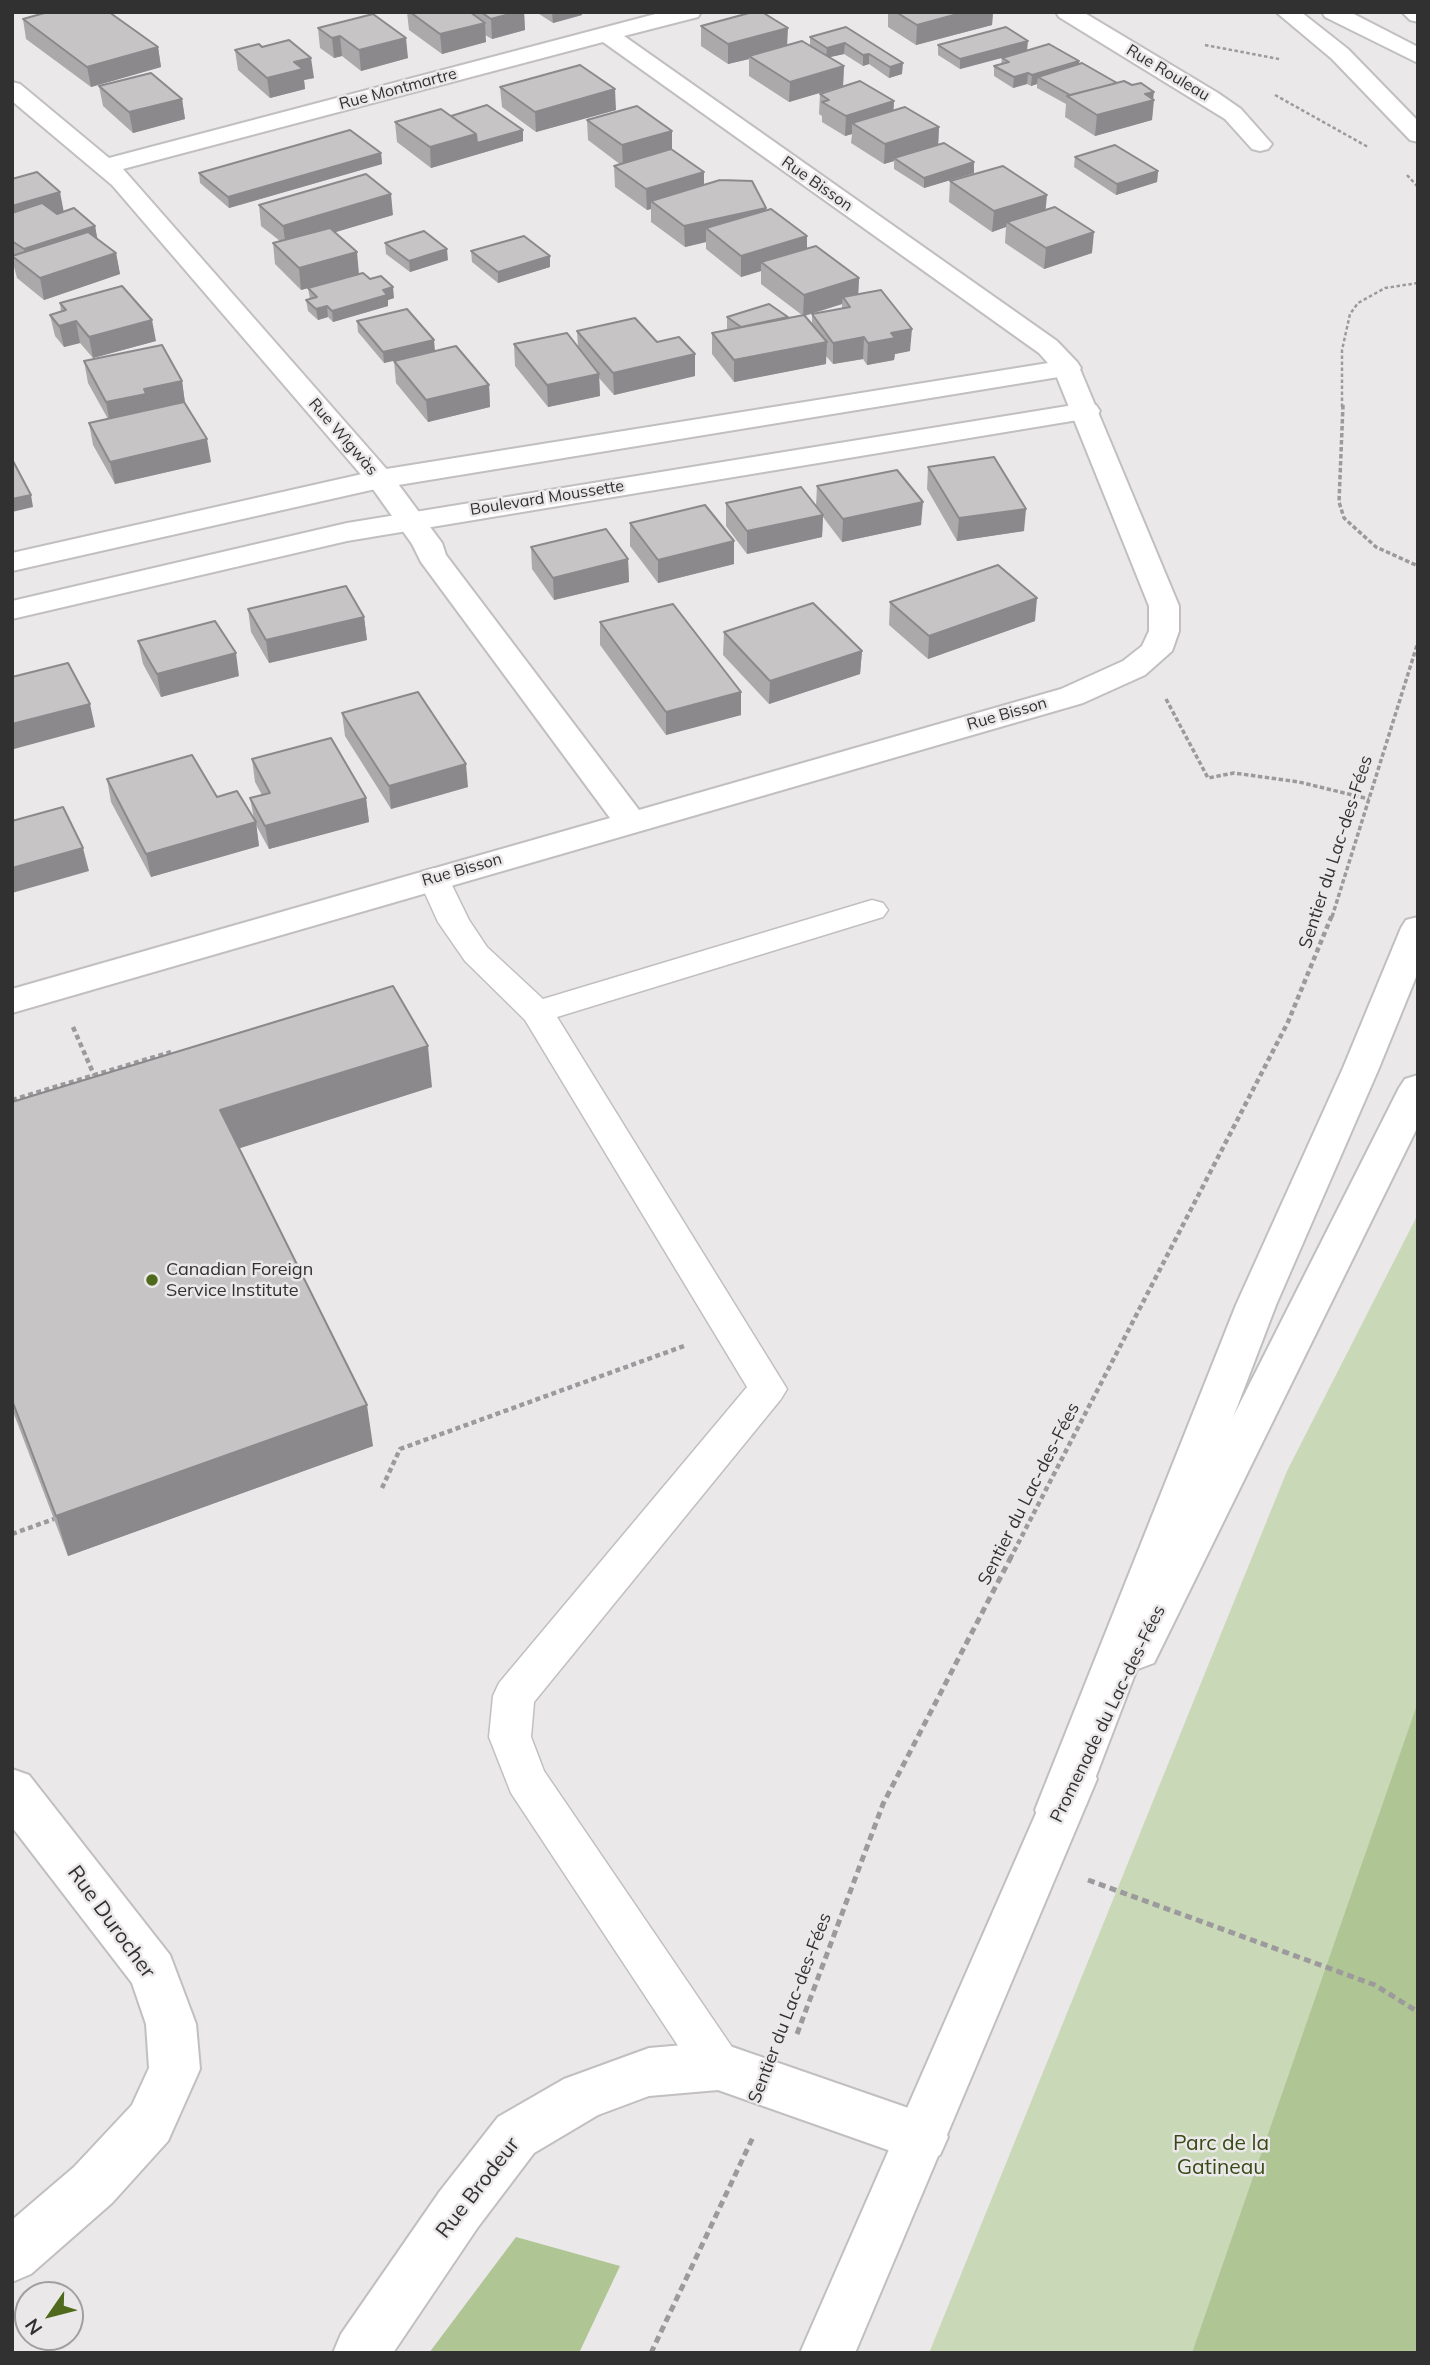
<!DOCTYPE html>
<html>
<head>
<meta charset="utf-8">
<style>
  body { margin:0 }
  #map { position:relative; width:1430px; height:2365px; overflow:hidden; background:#ebe8ea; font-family:Mulish,sans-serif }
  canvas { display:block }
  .frame { position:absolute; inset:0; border:14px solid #323132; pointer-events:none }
  .north { position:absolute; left:14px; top:2281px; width:70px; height:70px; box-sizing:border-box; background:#ebe8ea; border:2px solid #a19fa0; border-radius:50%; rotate:235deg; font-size:19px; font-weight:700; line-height:28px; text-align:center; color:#323132 }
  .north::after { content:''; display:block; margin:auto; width:24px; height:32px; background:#4f6a1c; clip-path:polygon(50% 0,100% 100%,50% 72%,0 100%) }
</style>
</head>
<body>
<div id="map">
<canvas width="1430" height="2365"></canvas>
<div class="frame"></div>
<div class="north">N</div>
</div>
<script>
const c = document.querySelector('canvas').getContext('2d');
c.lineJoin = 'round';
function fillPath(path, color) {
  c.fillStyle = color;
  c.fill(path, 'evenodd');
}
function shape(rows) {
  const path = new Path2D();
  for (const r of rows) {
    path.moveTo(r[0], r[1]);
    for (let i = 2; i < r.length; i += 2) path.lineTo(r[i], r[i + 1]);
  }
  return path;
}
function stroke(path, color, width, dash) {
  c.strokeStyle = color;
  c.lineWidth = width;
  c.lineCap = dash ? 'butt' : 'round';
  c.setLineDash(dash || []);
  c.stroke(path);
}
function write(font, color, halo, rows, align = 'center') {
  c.font = font + ' Mulish,sans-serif';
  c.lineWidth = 5;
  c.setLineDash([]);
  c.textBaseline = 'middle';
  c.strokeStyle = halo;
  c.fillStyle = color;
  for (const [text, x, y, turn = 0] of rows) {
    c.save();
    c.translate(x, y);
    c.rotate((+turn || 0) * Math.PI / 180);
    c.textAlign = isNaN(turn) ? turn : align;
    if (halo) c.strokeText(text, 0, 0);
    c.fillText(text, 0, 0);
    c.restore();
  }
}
fillPath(shape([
  [1418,1214,1418,2353,929,2353,1287,1471]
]), '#c9d8b7');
fillPath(shape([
  [1418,1702,1418,2353,1192,2353],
  [516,2237,620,2266,579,2353,429,2353]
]), '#afc593');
const service = shape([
  [434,868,445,871,469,920,487,947,543,999,872,900,883,903,888,910,883,917,557,1017,787,1389,781,1399,534,1702,531,1737,544,1771,734,2050,741,2066,734,2082,718,2088,702,2082,511,1793,489,1737,493,1696,499,1683,747,1387,525,1020,465,961,438,922,418,878,423,871,434,868]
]);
const minor = shape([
  [663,12,701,12,698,17,624,36,1057,341,1077,362,1179,606,1179,631,1172,651,1145,675,1083,703,12,1013,12,989,610,818,421,562,412,544,370,485,112,185,12,101,12,82,20,84,109,158,663,12],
  [603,42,1039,353,1054,370,1149,606,1149,631,1142,646,1123,661,1061,689,639,810,446,555,442,543,390,473,123,169,603,42],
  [1056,12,1083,12,1218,93,1241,109,1272,144,1268,149,1260,151,1252,149,1225,119,1059,17,1056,12],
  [12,1769,29,1775,170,1955,196,2024,200,2069,168,2141,112,2203,31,2274,12,2282,12,2220,74,2167,132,2105,149,2068,146,2024,132,1983,12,1827,12,1769],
  [718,2042,940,2119,948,2137,940,2155,922,2162,718,2090,649,2096,598,2115,534,2153,478,2227,393,2353,333,2353,341,2334,440,2191,498,2117,564,2079,649,2048,718,2042]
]);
const tertiary = shape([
  [1067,360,1077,362,1081,368,1077,374,380,488,12,571,12,553,380,470,1067,360],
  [1086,403,1096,405,1100,411,1096,417,347,541,12,619,12,601,347,523,1086,403],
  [1418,1075,1418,1126,1154,1663,1138,1669,1122,1663,1115,1650,1122,1637,1399,1088,1405,1079,1418,1075],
  [1074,1759,1091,1765,1097,1779,855,2353,800,2353,1051,1779,1057,1765,1074,1759]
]);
const trunk = shape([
  [1276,12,1301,12,1348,49,1418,121,1418,142,1410,140,1332,59,1276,12],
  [1322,12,1350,12,1418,47,1418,63,1325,17,1322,12],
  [1402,12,1418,12,1418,22,1410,20,1402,12],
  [1418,917,1418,972,1379,1068,1276,1305,1083,1810,1076,1825,1059,1831,1042,1825,1035,1810,1236,1305,1343,1068,1401,928,1406,920,1418,917]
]);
stroke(service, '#c1bfc1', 3);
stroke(minor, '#c1bfc1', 4);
stroke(tertiary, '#c1bfc1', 4);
stroke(trunk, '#c1bfc1', 4);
stroke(shape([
  [1205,45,1279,59],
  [1275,95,1368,147],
  [1407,175,1418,187],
  [1342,407,1342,350,1350,314,1358,303,1385,288,1418,283]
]), '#9c9a9c', 2.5, [3.5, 2.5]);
stroke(shape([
  [1343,405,1339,502,1344,518,1376,547,1418,566],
  [1166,699,1208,778,1234,773,1299,782,1369,799],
  [1332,917,1418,642]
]), '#9c9a9c', 3.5, [4.5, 2.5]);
stroke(shape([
  [73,1027,94,1075],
  [12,1100,171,1052],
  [382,1488,400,1449,684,1346],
  [12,1534,54,1519],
  [1010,1559,1288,1022,1332,915]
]), '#9c9a9c', 4.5, [5, 3.5]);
stroke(shape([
  [1088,1880,1375,1985,1418,2012],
  [797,2034,883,1804,1011,1557],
  [651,2353,754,2135]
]), '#9c9a9c', 5, [7, 4.5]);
fillPath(service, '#fff');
fillPath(minor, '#fff');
fillPath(tertiary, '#fff');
fillPath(trunk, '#fff');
fillPath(shape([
  [407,12,524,12,525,30,492,39,485,35,486,42,442,54,409,30],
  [536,12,581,12,582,15,553,23],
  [888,12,993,12,992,25,916,45,888,27],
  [23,19,158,47,161,67,91,87,26,39],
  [701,26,787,45,810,45,810,37,846,27,902,74,889,78,869,64,863,66,844,54,830,57,844,66,843,86,789,102,749,76,749,59,728,64,701,46],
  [318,28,408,58,361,71,342,56,334,58,320,48],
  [938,45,1027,50,1079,61,1079,64,1153,99,1152,120,1095,136,1065,117,1066,104,1037,88,1037,84,1031,86,1027,84,1013,88,994,76,994,66,1001,64,1002,58,960,69,938,55],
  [262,47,314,78,304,80,305,89,270,98,238,70,235,50],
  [99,86,182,99,185,119,133,133,103,106],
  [500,87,616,110,536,132,502,107],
  [820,94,894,101,893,110,939,127,938,145,974,173,924,188,894,169,894,161,884,164,851,143,852,134,845,136,822,122,822,116,819,114],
  [451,116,523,141,431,168,397,142,395,122],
  [587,120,672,131,672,150,704,172,704,185,766,208,766,211,807,236,807,249,859,278,858,294,910,351,895,354,894,360,867,365,863,359,833,364,826,356,826,364,734,382,712,354,712,333,728,330,727,329,727,317,788,318,802,315,761,284,761,271,741,277,706,249,706,242,685,247,651,222,651,209,647,210,615,187,614,166,621,165,588,140],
  [842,304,842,309,812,314,812,324,805,316],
  [381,153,382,164,229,208,200,183,199,173],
  [1075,157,1158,171,1157,182,1116,195,1074,167],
  [12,179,63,211,95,226,97,239,116,253,120,274,44,300,17,278,12,259],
  [950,181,1045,210,1092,253,1044,269,1005,243,1006,227,992,232,949,202],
  [259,205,393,215,335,232,359,274,394,298,388,300,388,306,333,322,328,317,318,320,308,311,306,300,310,299,308,288,344,278,301,290,275,264,273,243,280,241,261,226],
  [385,243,448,260,410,272,386,254],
  [471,251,550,267,498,283,472,262],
  [60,303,156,341,93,358,80,343,64,347,55,336,50,315,61,312],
  [357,321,435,351,384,363,358,332],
  [577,331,657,342,695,376,614,395,599,378,600,396,548,407,515,366,514,344,578,347],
  [84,361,182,381,185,403,211,462,115,484,93,445,89,423,108,419,88,383],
  [394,361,489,385,490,407,428,422,396,383],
  [928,467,1024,531,957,541,927,489],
  [817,486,921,525,842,542,823,517,822,537,747,554,726,526,726,503,816,506],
  [630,523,734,541,734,564,658,583,630,546],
  [531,547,628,559,629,582,554,600,532,569],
  [890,602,1035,621,928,659,889,625],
  [248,609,364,617,367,640,269,663,251,632],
  [600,622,741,692,741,715,666,735,600,645],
  [724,632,862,651,860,674,769,704,723,655],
  [138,641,239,676,161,697,143,664],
  [342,713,468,787,391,809,345,736],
  [252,759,366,798,369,822,269,849,256,825,259,846,151,877,111,802,107,779,217,797,254,819,250,798,262,795,255,782],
  [432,1087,239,1148,373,1446,68,1556,12,1409,12,1102]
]), '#aba9aa');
fillPath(shape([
  [517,12,524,12,525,30,492,39,491,19],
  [552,12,581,12,582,15,553,23],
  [965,12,993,12,992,25,916,45,917,25],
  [485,23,486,42,442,54,440,34],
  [788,28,787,48,749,56,749,59,728,64,728,44],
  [340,36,342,56,334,58,332,38],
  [406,38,408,58,361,71,359,50],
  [1028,41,1027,51,960,69,960,59],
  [845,43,844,54,826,58,827,48],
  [158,47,161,67,91,87,87,67],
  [869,54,869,64,863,66,863,55],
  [311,58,314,78,304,80,305,89,270,98,267,78,294,62],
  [1079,61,1078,72,1038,77,1037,84,1031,86,1032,75],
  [903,63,902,74,889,78,890,67],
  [844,66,843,86,789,102,790,82],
  [1028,73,1027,84,1013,88,1014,77],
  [615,89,616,110,536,132,535,112],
  [1154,92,1153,100,1154,100,1152,120,1095,136,1097,115,1145,94],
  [182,99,185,119,133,133,129,112],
  [894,101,893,121,852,123,852,134,845,136,846,116],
  [939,127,938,148,894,158,894,161,884,164,885,144],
  [523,130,523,141,431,168,430,147,476,134],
  [672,131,672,152,623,166,622,145],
  [381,153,382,164,229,208,228,197],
  [974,162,974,173,924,188,924,178],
  [1158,171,1157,182,1116,195,1117,184],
  [704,172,704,192,651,201,651,209,647,210,646,189],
  [60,192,64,213,12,228,12,206],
  [391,194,393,215,286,247,283,226],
  [1047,195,1045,216,1007,222,1006,227,992,232,994,211],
  [766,208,765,229,706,228,706,242,685,247,684,226],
  [95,226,99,247,27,268,24,249],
  [1094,232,1092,253,1044,269,1046,248],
  [807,236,807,258,761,262,761,271,741,277,741,256],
  [447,249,448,260,410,272,409,261],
  [357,252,359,274,301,290,299,268],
  [116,253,120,274,44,300,40,278],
  [550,256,550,267,498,283,498,272],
  [859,278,858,299,843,297,842,304,803,316,804,295],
  [393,287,394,298,388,300,388,306,333,322,332,311,383,290],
  [327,306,328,317,318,320,316,309],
  [152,320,156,341,93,358,89,337],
  [76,321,80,343,64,347,59,326],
  [912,329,910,351,895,354,894,360,867,365,868,343,891,333],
  [864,337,863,359,833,364,833,343],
  [434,340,435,351,384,363,383,352],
  [827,342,826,364,734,382,734,360],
  [695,354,695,376,614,395,613,373],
  [599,374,600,396,548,407,547,385],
  [182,381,185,403,149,410,110,424,106,402,144,389],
  [489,385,490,407,428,422,426,400],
  [207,439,211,462,115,484,110,462],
  [31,495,33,507,12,512,12,499],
  [923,502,921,525,842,542,843,519],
  [1026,509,1024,531,957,541,959,518],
  [823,515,822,537,747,554,747,531],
  [734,541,734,564,658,583,658,560],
  [628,559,629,582,554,600,553,578],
  [1037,598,1035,621,928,659,929,636],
  [364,617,367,640,269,663,266,640],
  [862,651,860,674,769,704,770,681],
  [236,653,239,676,161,697,157,674],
  [741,692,741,715,666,735,666,712],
  [90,704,95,727,14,749,12,743,12,724],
  [466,764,468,787,391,809,389,786],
  [366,798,369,822,269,849,265,826],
  [256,822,259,846,151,877,146,854],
  [83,848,89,871,12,893,12,868],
  [428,1046,432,1087,228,1152,220,1110],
  [367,1405,373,1446,68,1556,56,1516]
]), '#8b898b');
const building = shape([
  [48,12,109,12,158,47,87,67,23,19,48,12],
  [410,12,470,12,485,23,440,34,410,12],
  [481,12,517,12,491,19,481,12],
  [753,12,762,12,788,28,728,44,701,26,753,12],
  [896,12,965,12,917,25,896,12],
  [373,14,406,38,359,50,340,36,332,38,318,28,373,14],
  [846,27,903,63,890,67,869,54,863,55,845,43,827,48,810,37,846,27],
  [1006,27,1028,41,960,59,938,45,1006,27],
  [289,40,311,58,294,62,303,69,267,78,235,50,259,44,262,47,289,40],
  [802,41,844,66,790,82,749,56,802,41],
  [1049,44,1079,61,1032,75,1028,73,1014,77,994,66,1009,62,1002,58,1049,44],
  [1082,63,1117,83,1070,95,1038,77,1082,63],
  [580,65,615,89,535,112,500,87,580,65],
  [151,73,182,99,129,112,99,86,151,73],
  [860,81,894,101,846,116,822,102,829,100,820,94,860,81],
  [1124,81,1132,85,1141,83,1154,92,1145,94,1154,100,1097,115,1067,96,1124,81],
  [487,105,523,130,477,143,476,134,451,116,487,105],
  [637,106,672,131,622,145,587,120,637,106],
  [905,107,939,127,885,144,852,123,905,107],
  [441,109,476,134,430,147,395,122,441,109],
  [350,130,381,153,228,197,199,173,350,130],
  [944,143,974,162,924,178,894,158,944,143],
  [1115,145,1158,171,1117,184,1075,157,1115,145],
  [671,149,704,172,646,189,614,166,671,149],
  [1003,166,1047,195,994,211,950,181,1003,166],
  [37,172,60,192,12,206,12,179,37,172],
  [366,174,391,194,283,226,259,205,366,174],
  [720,180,752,181,766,208,684,226,651,201,720,180],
  [42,203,57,214,74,208,95,226,24,249,12,241,12,213,42,203],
  [1055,207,1094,232,1046,248,1007,222,1055,207],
  [771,209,807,236,741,256,706,228,771,209],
  [330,228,357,252,299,268,273,243,330,228],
  [424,231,447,249,409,261,385,243,424,231],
  [88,232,116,253,40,278,12,256,88,232],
  [524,236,550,256,498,272,471,251,524,236],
  [816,246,859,278,804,295,761,262,816,246],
  [363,273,370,279,381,276,393,287,383,290,387,295,332,311,327,306,316,309,306,300,317,297,308,288,363,273],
  [122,286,152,320,89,337,76,321,59,326,50,315,66,310,60,303,122,286],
  [881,290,912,329,891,333,895,338,868,343,864,337,833,343,812,314,850,307,843,297,881,290],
  [769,304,788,317,741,327,727,317,769,304],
  [407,309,434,340,383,352,357,321,407,309],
  [804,315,827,342,734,360,712,333,804,315],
  [635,318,657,342,679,337,695,354,613,373,577,331,635,318],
  [567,333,599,374,547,385,514,344,567,333],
  [162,345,182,381,144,389,146,394,106,402,84,361,162,345],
  [456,346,489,385,426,400,394,361,456,346],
  [184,402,207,439,110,462,89,423,184,402],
  [994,457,1026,509,959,518,928,467,994,457],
  [13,461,31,495,12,499,13,461],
  [897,470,923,502,843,519,817,486,897,470],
  [801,487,823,515,747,531,726,503,801,487],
  [705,505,734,541,658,560,630,523,705,505],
  [606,529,628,559,553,578,531,547,606,529],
  [998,565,1037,598,929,636,890,602,998,565],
  [346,586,364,617,266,640,248,609,346,586],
  [813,603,862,651,770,681,724,632,813,603],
  [673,604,741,692,666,712,600,622,673,604],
  [215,621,236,653,157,674,138,641,215,621],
  [68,663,90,704,12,724,12,677,68,663],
  [418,692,466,764,389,786,342,713,418,692],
  [331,738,366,798,265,826,250,798,270,793,252,759,331,738],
  [192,755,217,797,237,791,256,822,146,854,107,779,192,755],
  [63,807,83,848,12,868,12,821,63,807],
  [393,986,428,1046,220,1110,367,1405,56,1516,12,1400,12,1102,393,986]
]);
fillPath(building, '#c7c4c6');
stroke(building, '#8b898b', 2);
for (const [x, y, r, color] of [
  [152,1280,7,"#4f6a1c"]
]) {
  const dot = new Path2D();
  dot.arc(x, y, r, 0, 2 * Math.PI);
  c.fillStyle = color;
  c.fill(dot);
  stroke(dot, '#ebe8ea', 2.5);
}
write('16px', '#323132', '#ebe8ea', [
  ["Rue Rouleau",1168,73,31],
  ["Rue Montmartre",398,89,-15],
  ["Rue Bisson",817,184,35],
  ["Rue Wìgwàs",343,437,49],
  ["Boulevard Moussette",547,498,-9],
  ["Rue Bisson",1007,714,-16],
  ["Rue Bisson",462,870,-16]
]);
write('18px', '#323132', '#ebe8ea', [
  ["Sentier du Lac-des-Fées",1336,852,-72],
  ["Sentier du Lac-des-Fées",1029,1494,-63],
  ["Promenade du Lac-des-Fées",1108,1714,-64],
  ["Sentier du Lac-des-Fées",790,2008,-69]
]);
write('18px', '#323132', '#ebe8ea', [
  ["Canadian Foreign",166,1270],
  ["Service Institute",166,1291]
], 'left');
write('21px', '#323132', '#ebe8ea', [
  ["Rue Durocher",111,1922,54],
  ["Rue Brodeur",478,2188,-52]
]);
write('21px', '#374a15', '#ebe8ea', [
  ["Parc de la",1221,2144],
  ["Gatineau",1221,2168]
]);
</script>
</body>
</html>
